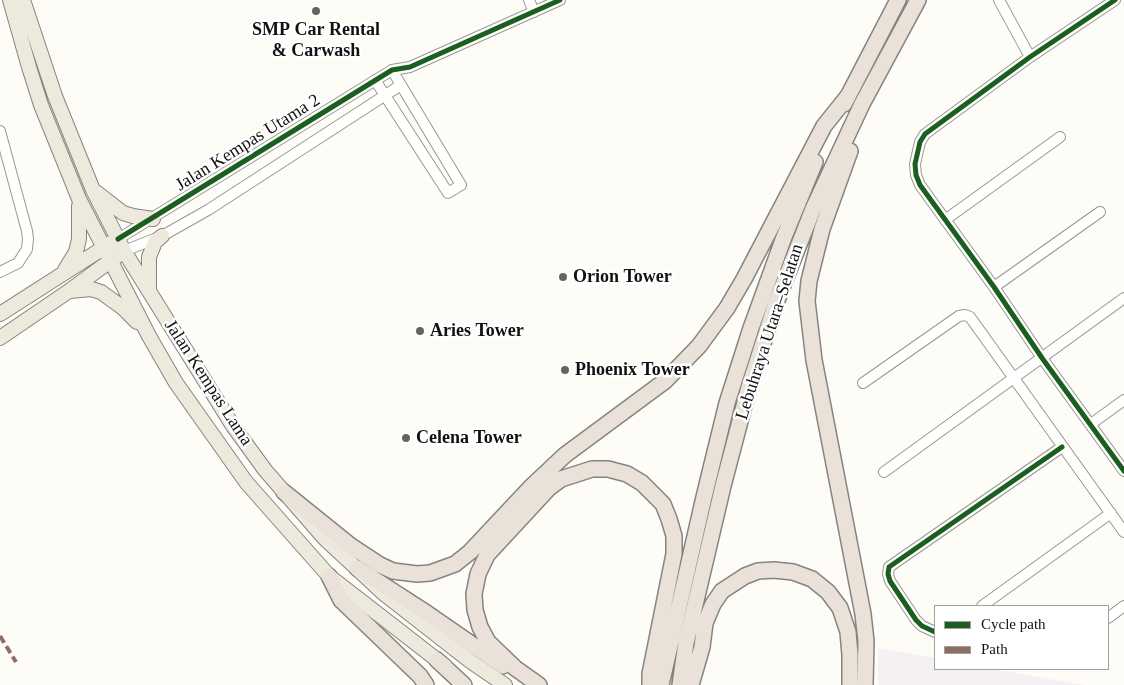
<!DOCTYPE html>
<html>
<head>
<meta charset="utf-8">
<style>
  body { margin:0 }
  #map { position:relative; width:1124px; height:685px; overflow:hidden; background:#fdfcf7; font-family:"Times New Roman",serif }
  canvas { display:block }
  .legend { position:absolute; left:934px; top:605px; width:175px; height:65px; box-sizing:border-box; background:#fff; border:1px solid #a0a0a0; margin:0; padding:6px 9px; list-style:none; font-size:15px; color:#111 }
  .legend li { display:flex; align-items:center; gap:10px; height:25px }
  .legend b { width:25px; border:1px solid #a0a0a0 }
</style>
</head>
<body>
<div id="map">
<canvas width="1124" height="685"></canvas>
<ul class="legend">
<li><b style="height:6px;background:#1b5e20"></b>Cycle path</li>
<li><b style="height:6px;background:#8d6e63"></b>Path</li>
</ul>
</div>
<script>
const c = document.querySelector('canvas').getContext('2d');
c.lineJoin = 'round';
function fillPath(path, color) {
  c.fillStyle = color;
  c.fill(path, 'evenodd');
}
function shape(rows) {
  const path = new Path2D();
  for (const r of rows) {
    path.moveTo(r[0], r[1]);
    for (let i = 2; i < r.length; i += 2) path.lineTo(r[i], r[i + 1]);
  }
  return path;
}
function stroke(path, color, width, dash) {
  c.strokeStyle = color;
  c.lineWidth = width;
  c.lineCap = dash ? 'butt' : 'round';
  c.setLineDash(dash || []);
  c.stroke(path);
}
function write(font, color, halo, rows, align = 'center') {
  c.font = font + ' "Times New Roman",serif';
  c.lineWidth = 5;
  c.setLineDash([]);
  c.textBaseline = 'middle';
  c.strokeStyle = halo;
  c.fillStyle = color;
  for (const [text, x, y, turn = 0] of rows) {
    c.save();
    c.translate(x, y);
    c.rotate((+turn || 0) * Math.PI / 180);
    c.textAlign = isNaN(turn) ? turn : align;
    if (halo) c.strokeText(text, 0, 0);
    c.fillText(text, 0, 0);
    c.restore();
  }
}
fillPath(shape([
  [878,648,935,658,935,669,993,669,1084,685,878,685]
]), '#f5f0f3');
const minor = shape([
  [529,0,534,12],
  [999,0,1030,57],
  [1115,0,1030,57,925,134,920,142,915,164,916,175,920,185,994,287,1042,358,1124,471],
  [375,80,448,193,461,185,392,70],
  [0,131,27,231,28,239,27,249,18,263,0,272],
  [945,220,1060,137],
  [118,239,392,70,410,67,560,0],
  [124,251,162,236,208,210,401,85],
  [994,287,1100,212],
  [863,383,959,316,965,315,970,317,1124,532],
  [1091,424,1124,400],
  [884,472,1124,298],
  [982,606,1111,513],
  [1108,618,1124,606],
  [935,632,922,626,916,620,890,581,888,574,889,567,1062,447]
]);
const major = shape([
  [10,0,29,67,41,105,79,199,149,336,176,383,246,482,329,576,445,666],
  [23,0,55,96,93,190,124,251,233,426,265,470,325,539,383,593,470,661,505,685],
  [96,192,123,213,133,216,153,219],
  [65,270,76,252,79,239,79,206],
  [149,289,149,257,155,242,162,236],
  [70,291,91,289,101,292,123,308,137,322],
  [0,314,111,243],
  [0,338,69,291,117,256]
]);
const highway = shape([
  [844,104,898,0],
  [850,151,822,229,809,281,807,301,814,360,863,614,866,641,865,685],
  [284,492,351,546,380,565,393,571,417,574,430,573,455,564,470,552,532,486,565,455,665,381,699,346,727,308,744,279,824,126,848,96],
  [357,568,422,610,503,666],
  [329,576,341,600,420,676,426,685],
  [437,660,464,685],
  [539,685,515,668,488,642,480,627,475,610,474,594,478,574,487,555,549,488,561,479,592,469,608,469,627,474,642,483,663,504,669,519,674,536,674,554,650,674,650,685],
  [661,685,704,497,727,403,751,328,784,237,815,162],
  [680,685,686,643,723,486,749,387,776,303,813,209,862,104,918,0],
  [691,685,702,647,705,623,713,604,722,591,745,576,758,571,774,570,793,572,812,579,828,592,840,608,848,632,850,655,850,685]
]);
stroke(minor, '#979795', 12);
stroke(major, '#858482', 16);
stroke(highway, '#858482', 18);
stroke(minor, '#fffffe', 10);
stroke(major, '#ede9dc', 14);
stroke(highway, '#eae1d8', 15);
stroke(shape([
  [0,636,16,662]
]), '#8d6e63', 4, [8, 4]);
stroke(shape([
  [1115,0,1030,57,925,134,920,142,915,164,916,175,920,185,994,287,1042,358,1124,471],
  [118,239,392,70,410,67,560,0],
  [935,632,922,626,916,620,890,581,888,574,889,567,1062,447]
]), '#1b5e20', 5);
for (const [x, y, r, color] of [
  [316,11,5,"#646362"],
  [563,277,5,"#646362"],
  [420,331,5,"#646362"],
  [565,370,5,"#646362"],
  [406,438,5,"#646362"]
]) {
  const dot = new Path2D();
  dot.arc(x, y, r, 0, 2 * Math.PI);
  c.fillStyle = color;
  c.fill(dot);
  stroke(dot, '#fff', 2);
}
write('bold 18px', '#111', '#fff', [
  ["SMP Car Rental",316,30,"center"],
  ["& Carwash",316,51,"center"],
  ["Orion Tower",573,277],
  ["Aries Tower",430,331],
  ["Phoenix Tower",575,370],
  ["Celena Tower",416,438]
], 'left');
write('18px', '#111', '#fff', [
  ["Jalan Kempas Utama 2",248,143,-32],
  ["Lebuhraya Utara–Selatan",770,332,-72],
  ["Jalan Kempas Lama",208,383,57]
]);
</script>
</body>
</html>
